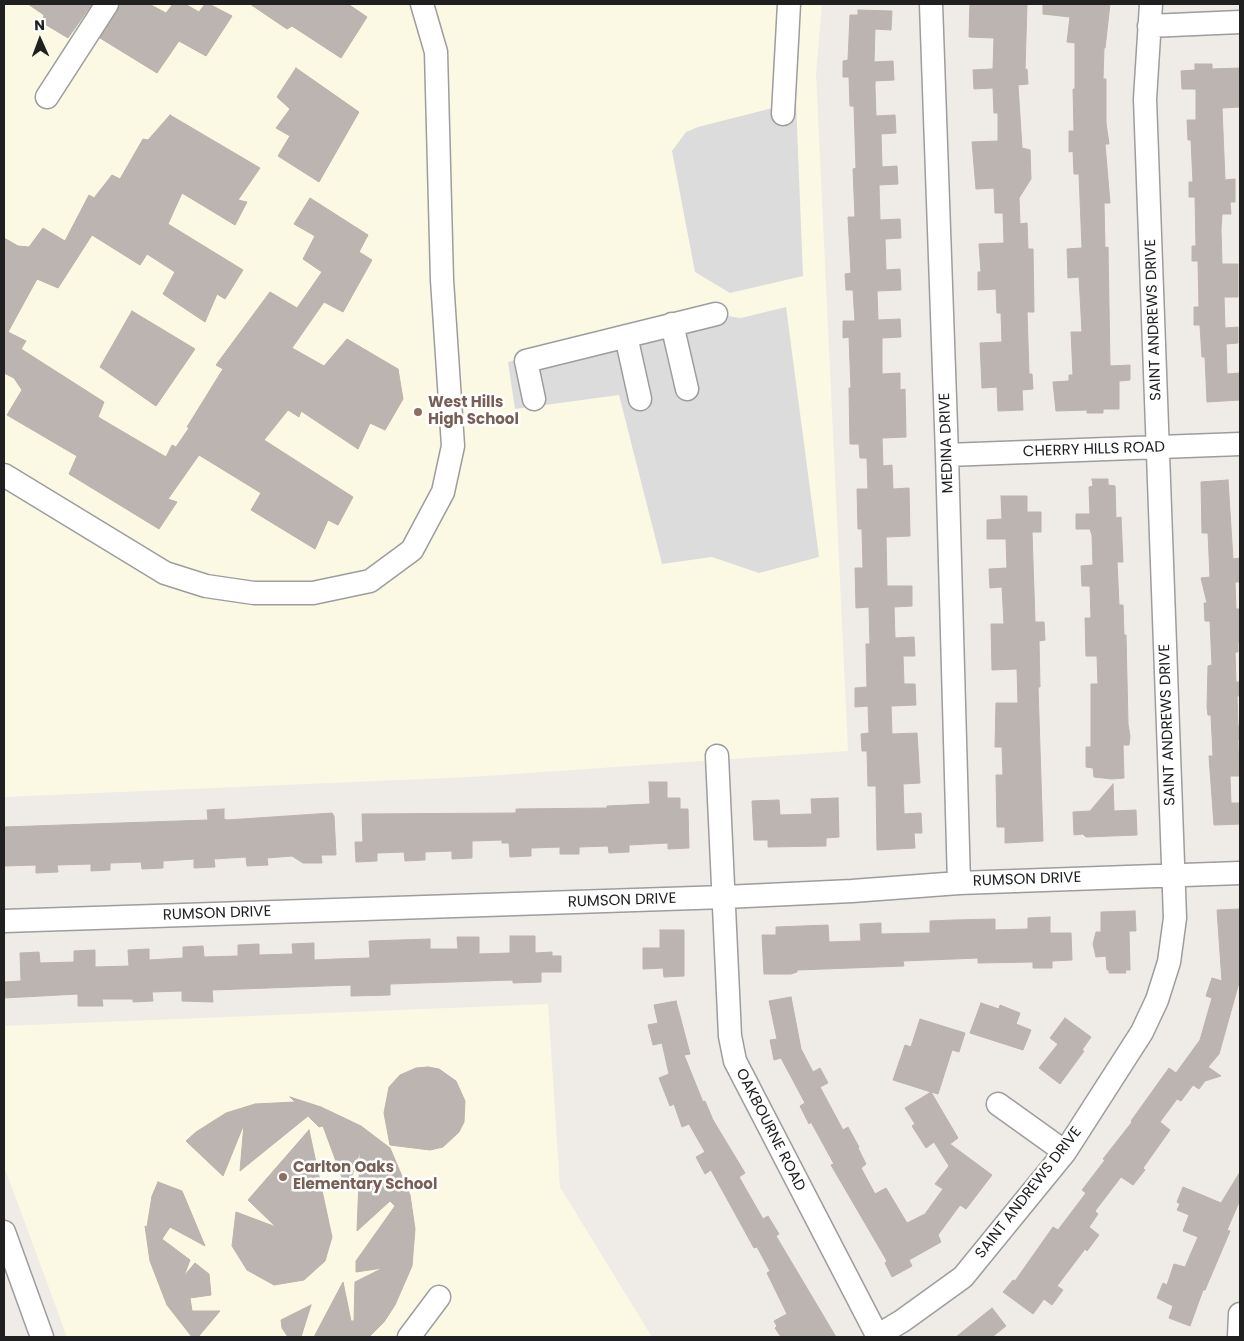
<!DOCTYPE html>
<html>
<head>
<meta charset="utf-8">
<style>
  body { margin:0 }
  #map { position:relative; width:1244px; height:1341px; overflow:hidden; background:#efebe7; font-family:Poppins,sans-serif }
  canvas { display:block }
  .frame { position:absolute; inset:0; border:5px solid #202020; pointer-events:none }
  .north { position:absolute; left:15px; top:15px; width:50px; height:50px; -webkit-text-stroke:4px #fff; paint-order:stroke; rotate:358deg; font-size:14px; font-weight:700; line-height:20px; text-align:center; color:#202020 }
  .north::after { content:''; display:block; margin:auto; width:18px; height:22px; background:#202020; clip-path:polygon(50% 0,100% 100%,50% 72%,0 100%) }
</style>
</head>
<body>
<div id="map">
<canvas width="1244" height="1341"></canvas>
<div class="frame"></div>
<div class="north">N</div>
</div>
<script>
const c = document.querySelector('canvas').getContext('2d');
c.lineJoin = 'round';
function fillPath(path, color) {
  c.fillStyle = color;
  c.fill(path, 'evenodd');
}
function shape(rows) {
  const path = new Path2D();
  for (const r of rows) {
    path.moveTo(r[0], r[1]);
    for (let i = 2; i < r.length; i += 2) path.lineTo(r[i], r[i + 1]);
  }
  return path;
}
function stroke(path, color, width, dash) {
  c.strokeStyle = color;
  c.lineWidth = width;
  c.lineCap = dash ? 'butt' : 'round';
  c.setLineDash(dash || []);
  c.stroke(path);
}
function write(font, color, halo, rows, align = 'center') {
  c.font = font + ' Poppins,sans-serif';
  c.lineWidth = 5;
  c.setLineDash([]);
  c.textBaseline = 'middle';
  c.strokeStyle = halo;
  c.fillStyle = color;
  for (const [text, x, y, turn = 0] of rows) {
    c.save();
    c.translate(x, y);
    c.rotate((+turn || 0) * Math.PI / 180);
    c.textAlign = isNaN(turn) ? turn : align;
    if (halo) c.strokeText(text, 0, 0);
    c.fillText(text, 0, 0);
    c.restore();
  }
}
fillPath(shape([
  [4,4,822,4,816,74,848,751,470,777,4,797],
  [548,1004,560,1187,652,1337,67,1337,4,1166,4,1026]
]), '#fbf9e4');
fillPath(shape([
  [796,102,803,276,730,293,695,272,672,151,686,132,698,127],
  [786,307,819,557,759,573,712,557,662,564,619,395,515,409,508,362,700,312,741,318]
]), '#dcdcdc');
const building = shape([
  [28,4,92,4,68,38,43,23,44,15,28,4],
  [120,4,149,4,166,13,173,4,185,4,199,12,205,4,209,4,232,16,206,56,179,41,157,73,100,38,120,4],
  [250,4,348,4,367,17,341,58,292,26,287,29,250,4],
  [970,4,1027,4,1025,70,1027,69,1028,84,1018,85,1022,148,1030,150,1031,179,1019,198,1020,224,1027,223,1028,249,1033,249,1034,312,1027,312,1029,374,1032,374,1033,389,1022,390,1023,410,998,411,997,387,982,388,980,343,1002,342,1001,313,997,313,996,289,978,290,978,272,981,272,979,244,1004,243,1003,213,995,213,994,188,976,189,972,142,998,141,998,113,994,113,993,88,974,89,973,70,993,69,994,38,969,37,970,4],
  [1043,4,1110,4,1105,48,1104,48,1103,79,1106,79,1106,123,1109,144,1105,144,1110,203,1104,203,1105,248,1108,247,1110,366,1130,365,1130,380,1119,381,1119,409,1103,409,1103,413,1087,413,1087,410,1056,411,1053,382,1069,381,1069,375,1073,375,1071,332,1082,332,1079,277,1068,278,1067,249,1082,248,1079,174,1074,174,1073,151,1069,152,1069,131,1074,131,1073,89,1075,89,1075,43,1067,42,1070,17,1043,14,1043,4],
  [858,10,892,11,891,30,875,29,874,62,893,61,894,80,875,81,875,88,876,116,895,115,896,133,881,134,882,167,897,166,898,184,879,185,880,220,900,219,901,238,885,239,886,270,900,269,901,290,877,291,878,320,900,319,901,337,882,338,882,374,900,373,900,390,905,389,906,437,882,438,883,466,892,465,893,489,909,488,910,536,886,537,887,586,912,586,912,606,894,607,895,638,914,637,915,656,903,656,904,684,915,684,916,705,891,706,892,734,917,733,920,783,903,784,904,814,921,813,922,833,914,833,915,848,877,850,876,786,868,786,867,751,862,751,861,734,869,733,868,706,855,707,855,688,867,687,866,644,870,644,869,607,856,608,855,568,863,568,862,529,858,529,857,489,868,489,867,458,860,458,859,444,850,444,849,388,851,388,849,337,843,338,843,321,855,321,853,290,846,290,845,274,851,273,848,217,855,217,853,169,856,168,854,106,850,106,849,77,843,77,843,61,848,60,850,15,858,15,858,10],
  [1195,64,1212,64,1212,69,1240,68,1240,107,1222,108,1225,180,1235,179,1235,202,1230,202,1231,214,1222,214,1221,230,1222,264,1238,264,1238,297,1224,297,1225,328,1238,327,1238,343,1226,344,1227,374,1240,373,1240,400,1207,402,1205,357,1202,357,1200,325,1194,325,1194,307,1199,307,1198,261,1192,261,1192,246,1196,246,1195,197,1189,197,1189,182,1193,182,1191,140,1188,140,1187,120,1196,120,1196,89,1182,89,1181,71,1195,70,1195,64],
  [296,68,359,112,319,182,278,156,290,136,276,128,290,109,277,97,296,68],
  [170,115,260,168,238,200,247,202,235,225,182,193,168,224,243,270,225,299,217,294,205,322,163,294,175,272,147,254,140,265,92,235,58,288,37,279,8,332,26,341,21,349,104,402,98,417,166,457,172,445,176,447,189,428,187,427,223,369,216,365,270,292,297,308,322,272,303,259,315,236,294,224,310,198,368,235,359,252,372,260,343,312,324,302,292,348,324,366,347,339,398,369,403,399,385,430,370,423,358,449,301,411,299,417,288,410,264,440,353,497,338,525,328,520,315,549,251,510,261,493,199,455,168,499,177,502,159,529,69,474,77,456,7,415,22,390,14,378,4,373,4,238,18,246,29,247,43,228,65,241,89,195,94,198,112,175,120,179,143,139,148,140,170,115],
  [132,311,195,349,156,406,100,367,132,311],
  [1092,479,1108,479,1108,485,1115,486,1116,518,1121,517,1123,562,1117,562,1119,605,1123,605,1124,635,1126,635,1128,724,1130,736,1129,745,1123,745,1124,778,1112,779,1094,777,1093,768,1086,767,1086,747,1091,747,1091,684,1098,684,1097,656,1086,656,1085,618,1091,618,1090,586,1082,586,1081,566,1093,565,1092,535,1090,529,1076,529,1076,514,1090,514,1089,487,1093,486,1092,479],
  [1228,480,1233,559,1240,558,1240,582,1235,582,1236,609,1240,609,1240,642,1238,642,1238,652,1235,652,1236,682,1240,682,1240,696,1237,696,1238,726,1240,726,1240,740,1238,740,1239,776,1230,776,1231,803,1240,803,1240,824,1214,825,1209,756,1213,756,1211,715,1208,715,1207,707,1208,666,1212,665,1210,621,1205,621,1204,603,1207,603,1201,578,1210,577,1208,533,1202,533,1201,482,1228,480],
  [1001,496,1027,496,1027,512,1041,512,1041,532,1032,532,1035,622,1044,622,1045,640,1039,641,1040,687,1038,687,1043,841,1005,843,1005,827,997,827,996,775,1003,775,1002,747,995,747,996,703,1018,703,1017,669,992,670,991,624,1004,624,1002,587,990,588,989,569,1007,568,1006,539,987,539,987,520,1002,519,1001,496],
  [649,782,667,782,667,798,680,798,680,809,688,809,689,848,668,849,668,843,629,845,629,852,609,853,608,846,579,847,579,854,560,854,560,847,531,848,531,856,510,857,509,843,502,843,502,840,472,841,472,858,452,859,452,851,425,852,425,860,405,861,404,852,377,853,377,861,356,862,355,842,363,842,362,814,516,813,516,809,607,808,607,806,650,804,649,782],
  [1113,784,1114,811,1136,810,1137,835,1086,837,1083,834,1074,835,1073,812,1090,811,1113,784],
  [838,798,839,837,826,838,826,846,768,847,768,840,754,840,752,801,779,800,780,815,812,814,811,799,838,798],
  [224,809,224,819,227,820,332,813,334,816,336,855,321,855,322,863,303,863,292,856,267,858,268,865,247,866,246,857,214,859,215,867,194,868,194,859,163,861,163,868,142,869,141,862,110,863,110,870,91,871,91,864,57,865,58,872,36,873,36,865,4,866,4,827,208,820,207,810,224,809],
  [1240,909,1240,979,1219,1054,1208,1067,1221,1076,1205,1081,1199,1089,1193,1085,1181,1101,1177,1099,1160,1122,1170,1130,1143,1168,1145,1170,1133,1185,1121,1177,1095,1211,1098,1214,1089,1227,1099,1235,1087,1251,1085,1249,1057,1286,1063,1290,1052,1305,1044,1299,1033,1314,1003,1292,1013,1280,1015,1281,1053,1227,1058,1230,1086,1193,1082,1190,1105,1160,1103,1159,1132,1122,1131,1121,1169,1068,1176,1073,1200,1040,1212,998,1206,996,1212,978,1222,981,1217,910,1240,909],
  [1135,911,1136,931,1129,931,1130,970,1125,970,1126,973,1109,973,1109,970,1107,970,1106,956,1096,957,1093,944,1096,932,1101,932,1101,912,1135,911],
  [1050,917,1050,933,1071,933,1072,960,1052,961,1052,968,1033,968,1033,962,978,963,978,958,903,961,904,966,797,970,797,972,791,974,764,974,762,935,776,935,776,927,828,925,829,942,861,941,860,924,881,923,881,934,930,933,930,921,954,920,995,919,995,930,1028,929,1028,918,1050,917],
  [660,930,684,930,684,976,664,977,663,968,643,969,643,948,660,948,660,930],
  [510,936,535,936,535,953,552,952,552,956,561,956,561,972,541,972,541,982,513,983,513,980,390,984,390,995,351,996,351,985,212,990,213,1002,182,1001,182,991,152,992,153,1001,133,1002,133,999,102,999,103,1006,78,1006,78,994,4,998,4,982,21,981,20,953,39,952,40,963,74,962,74,951,95,950,95,967,129,966,128,950,149,949,149,960,183,958,183,947,203,946,204,957,238,956,238,945,259,944,259,955,293,954,292,944,314,943,314,960,336,959,370,958,369,941,430,939,430,949,458,949,457,937,479,937,479,954,510,953,510,936],
  [791,997,801,1049,813,1072,820,1068,828,1083,820,1087,843,1130,848,1127,859,1147,858,1148,866,1164,861,1168,875,1194,886,1188,907,1223,925,1214,943,1189,935,1184,949,1166,934,1142,926,1148,912,1126,915,1124,905,1108,931,1092,893,1080,905,1045,911,1047,920,1019,965,1033,959,1052,952,1050,938,1094,931,1092,958,1138,950,1144,992,1175,966,1209,960,1205,938,1235,941,1242,909,1260,912,1266,892,1277,885,1263,887,1261,831,1165,834,1164,811,1122,809,1124,800,1106,805,1103,781,1058,774,1060,770,1040,777,1039,769,1001,791,997],
  [676,1001,690,1054,684,1055,703,1102,705,1101,713,1120,745,1173,739,1177,763,1219,768,1216,779,1234,776,1236,836,1337,781,1337,775,1328,777,1326,774,1321,787,1314,767,1273,770,1271,757,1247,754,1248,711,1170,705,1174,696,1157,705,1152,689,1124,682,1127,674,1104,670,1106,659,1078,669,1074,662,1043,653,1045,648,1025,658,1023,654,1005,676,1001],
  [981,1003,999,1009,1000,1005,1020,1013,1016,1024,1031,1030,1023,1050,970,1033,981,1003],
  [1065,1018,1091,1037,1082,1050,1084,1051,1060,1084,1039,1068,1058,1044,1050,1038,1065,1018],
  [428,1067,439,1069,456,1081,465,1101,464,1122,459,1132,443,1147,430,1150,390,1145,384,1113,389,1087,400,1075,416,1068,428,1067],
  [290,1097,321,1107,361,1126,390,1148,410,1195,415,1229,412,1266,395,1305,384,1322,369,1337,314,1337,343,1282,351,1321,354,1321,355,1282,383,1268,356,1272,356,1261,395,1206,390,1201,357,1231,360,1154,359,1154,347,1191,323,1126,319,1127,308,1116,240,1171,244,1124,223,1176,186,1141,196,1132,226,1113,255,1104,295,1102,290,1097],
  [309,1130,332,1237,325,1261,304,1280,274,1285,247,1270,232,1246,236,1212,276,1227,248,1200,309,1130],
  [1240,1172,1240,1200,1227,1230,1230,1231,1205,1290,1203,1290,1190,1326,1169,1318,1173,1306,1157,1298,1163,1283,1167,1285,1174,1264,1185,1267,1198,1237,1183,1231,1189,1215,1177,1210,1180,1204,1177,1202,1183,1187,1221,1203,1240,1172],
  [158,1182,182,1191,205,1246,170,1227,162,1239,190,1260,184,1276,195,1263,209,1274,211,1295,190,1298,192,1311,220,1311,198,1337,192,1337,167,1305,150,1261,145,1226,147,1227,152,1196,158,1182],
  [311,1305,301,1337,288,1337,282,1328,281,1320,311,1305],
  [992,1308,1006,1326,992,1337,956,1337,992,1308]
]);
fillPath(building, '#bcb4b0');
stroke(building, '#bfb2ab', 1);
const minor = shape([
  [931,4,947,455,959,883],
  [1149,26,1240,22],
  [47,97,107,4],
  [783,114,789,4],
  [672,324,687,389],
  [626,336,640,399],
  [534,399,526,361,716,314],
  [947,455,1240,444],
  [4,475,165,573,206,586,254,593,313,593,370,581,412,550,443,492,453,446,442,280,436,52,422,4],
  [717,756,730,1036,735,1061,878,1337],
  [4,921,725,897,852,891,959,883,1240,873],
  [998,1104,1065,1152],
  [4,1232,42,1337],
  [877,1336,902,1321,963,1277,1065,1152,1142,1032,1157,1000,1169,962,1175,918,1145,99,1151,4],
  [409,1337,439,1297],
  [1239,1337,1240,1314]
]);
stroke(minor, '#9d9d9d', 25);
stroke(minor, '#fff', 22);
for (const [x, y, r, color] of [
  [418,412,5,"#8d6e63"],
  [283,1177,5,"#8d6e63"]
]) {
  const dot = new Path2D();
  dot.arc(x, y, r, 0, 2 * Math.PI);
  c.fillStyle = color;
  c.fill(dot);
  stroke(dot, '#fff', 2);
}
write('15px', '#202020', '#fff', [
  ["SAINT ANDREWS DRIVE",1154,320,-92],
  ["MEDINA DRIVE",947,443,-92],
  ["CHERRY HILLS ROAD",1094,450,-2],
  ["SAINT ANDREWS DRIVE",1168,725,-92],
  ["RUMSON DRIVE",1027,880,-2],
  ["RUMSON DRIVE",622,901,-2],
  ["RUMSON DRIVE",217,914,-2],
  ["OAKBOURNE ROAD",770,1130,63],
  ["SAINT ANDREWS DRIVE",1029,1193,-52]
]);
write('bold 15px', '#785e54', '#fff', [
  ["West Hills",428,403],
  ["High School",428,420],
  ["Carlton Oaks",293,1168],
  ["Elementary School",293,1185]
], 'left');
</script>
</body>
</html>
